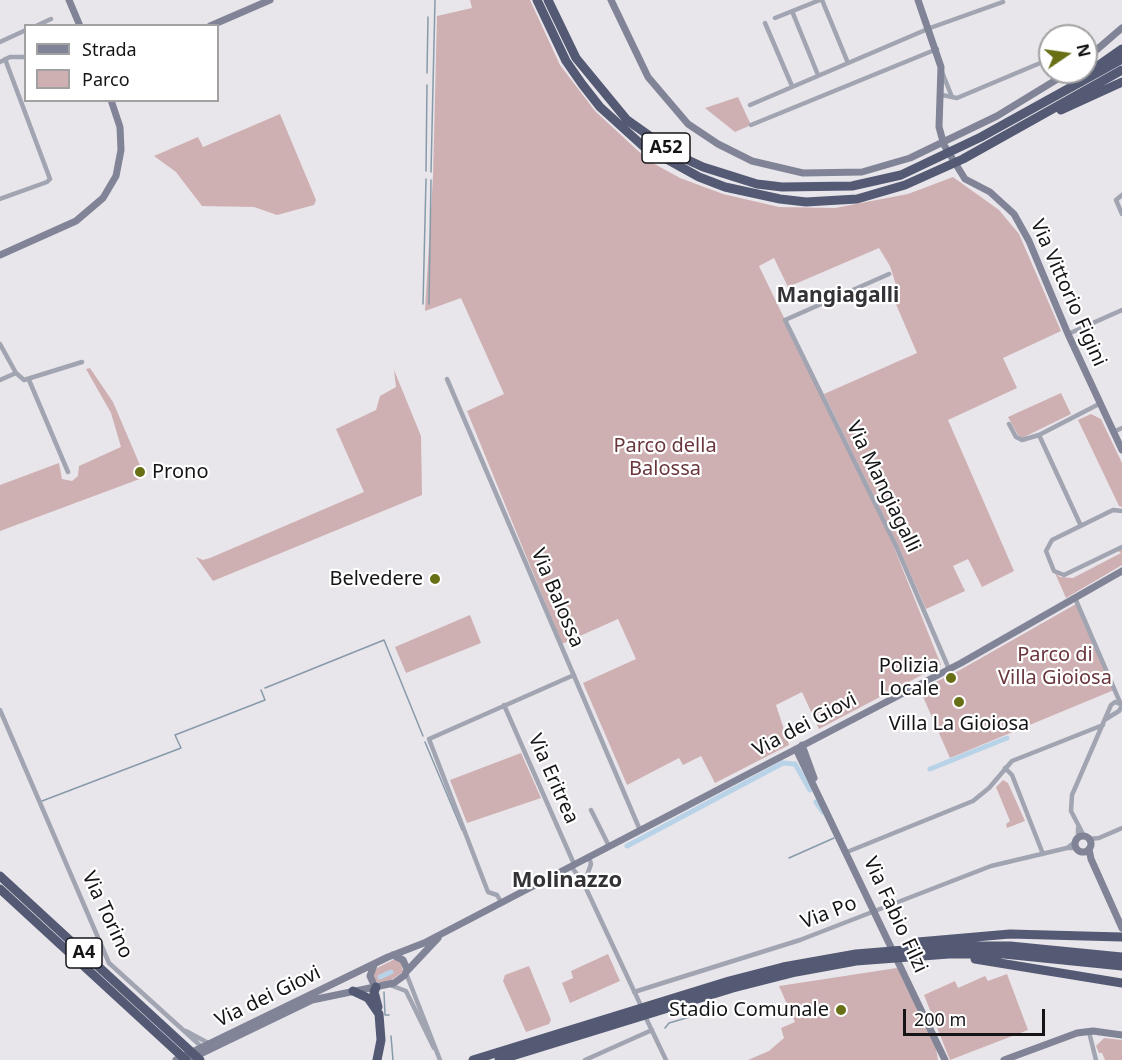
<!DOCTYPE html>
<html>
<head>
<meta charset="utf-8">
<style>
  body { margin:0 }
  #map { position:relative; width:1122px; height:1060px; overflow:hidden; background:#e8e5eb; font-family:"Noto Sans",sans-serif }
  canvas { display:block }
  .legend { position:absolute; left:24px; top:24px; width:195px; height:78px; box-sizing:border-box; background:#fff; border:2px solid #a1a1a2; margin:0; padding:8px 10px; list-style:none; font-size:18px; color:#151417 }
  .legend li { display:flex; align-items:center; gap:12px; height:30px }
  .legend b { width:30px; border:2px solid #a1a1a2 }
  .north { position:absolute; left:1038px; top:24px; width:60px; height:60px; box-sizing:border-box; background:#fff; border:2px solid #a1a1a2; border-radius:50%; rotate:77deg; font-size:16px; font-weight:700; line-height:24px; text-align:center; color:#151417 }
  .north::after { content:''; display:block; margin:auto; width:21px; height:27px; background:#686f15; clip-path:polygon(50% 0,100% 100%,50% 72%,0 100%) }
  .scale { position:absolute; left:903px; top:1009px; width:142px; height:27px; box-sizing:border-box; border:3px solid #151417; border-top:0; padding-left:8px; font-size:18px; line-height:21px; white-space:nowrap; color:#151417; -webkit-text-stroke:4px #fff; paint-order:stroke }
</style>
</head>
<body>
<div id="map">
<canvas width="1122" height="1060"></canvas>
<ul class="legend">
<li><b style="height:8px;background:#808496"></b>Strada</li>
<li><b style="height:16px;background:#cfb0b2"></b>Parco</li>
</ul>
<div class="north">N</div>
<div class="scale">200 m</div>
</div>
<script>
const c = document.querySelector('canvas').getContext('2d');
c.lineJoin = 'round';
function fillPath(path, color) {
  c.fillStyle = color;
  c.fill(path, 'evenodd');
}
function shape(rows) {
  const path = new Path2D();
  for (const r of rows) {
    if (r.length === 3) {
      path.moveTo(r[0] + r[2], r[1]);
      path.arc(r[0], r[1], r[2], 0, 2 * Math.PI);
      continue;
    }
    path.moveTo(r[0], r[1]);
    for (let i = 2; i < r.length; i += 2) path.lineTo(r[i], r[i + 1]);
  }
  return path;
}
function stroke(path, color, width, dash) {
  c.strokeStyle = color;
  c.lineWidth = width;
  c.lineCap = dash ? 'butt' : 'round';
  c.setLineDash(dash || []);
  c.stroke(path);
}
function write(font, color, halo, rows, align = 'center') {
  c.font = font + ' "Noto Sans",sans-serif';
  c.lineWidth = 4.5;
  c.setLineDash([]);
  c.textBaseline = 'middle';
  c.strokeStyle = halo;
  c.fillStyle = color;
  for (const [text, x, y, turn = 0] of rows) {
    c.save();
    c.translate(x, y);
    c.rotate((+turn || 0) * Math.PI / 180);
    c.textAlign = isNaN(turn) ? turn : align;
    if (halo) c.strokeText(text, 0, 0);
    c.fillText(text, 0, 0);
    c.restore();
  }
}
fillPath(shape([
  [470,0,530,0,560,65,595,111,649,161,680,178,723,194,779,207,835,208,908,194,953,177,999,210,1019,234,1061,331,1003,358,1017,388,948,420,1014,571,982,587,968,559,953,566,965,591,926,609,901,552,824,394,917,353,889,288,896,285,890,266,879,248,788,287,774,258,759,266,891,540,941,665,819,729,802,692,776,705,789,745,715,783,701,756,683,765,679,758,627,785,583,683,636,659,618,619,562,644,467,411,504,394,461,298,425,311,433,176,437,16,472,8],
  [738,97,751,125,735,132,705,108],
  [280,114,316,200,314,205,277,215,254,207,202,206,176,172,154,156,198,137,203,147],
  [90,368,113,402,145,477,0,531,0,485,59,463,62,479,72,481,78,476,79,466,121,447,111,413,86,369],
  [394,370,421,436,422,495,213,581,196,557,203,560,210,558,364,492,336,429,376,410,380,396,396,387],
  [1061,393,1071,414,1022,438,1018,435,1008,417],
  [1091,414,1101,419,1122,463,1122,507,1119,506,1078,420],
  [1122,549,1122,565,1066,598,1055,573,1060,577,1073,578,1121,553,1118,551],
  [1076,604,1114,690,950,758,920,690,960,670],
  [470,615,481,643,406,673,395,647],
  [521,753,541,798,467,823,450,780],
  [1003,780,1008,783,1025,821,1007,828,1006,824,1010,821,996,787],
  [608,954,620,981,570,1003,562,983,573,978,571,971],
  [395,959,401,962,403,972,388,982,377,982,373,977,375,969],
  [529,966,551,1020,549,1024,526,1032,503,981,505,975],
  [897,968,936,1048,938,1060,748,1060,769,1051,784,1038,781,1028,795,1022,779,986],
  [1007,974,1028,1030,950,1060,924,995,955,981,958,988,985,976,988,981],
  [1104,1038,1122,1040,1122,1060,1105,1060,1102,1053,1099,1053,1096,1046]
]), '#cfb0b2');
stroke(shape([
  [427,73,428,17],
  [426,171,427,85],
  [431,172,435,0],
  [423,304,426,179],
  [429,304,431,180],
  [265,688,384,640,423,736],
  [425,742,462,830],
  [42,801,181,748,175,735,265,700,261,690],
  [789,858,834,838],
  [384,992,385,1015,389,1015],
  [665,1028,669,1023,717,1009],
  [391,1036,393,1060]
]), '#879aa9', 1.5);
stroke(shape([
  [930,769,1007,738],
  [816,802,823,812],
  [627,846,783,763,795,764,810,790],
  [380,977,391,972]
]), '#b8d3e8', 5);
stroke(shape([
  [822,0,848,63],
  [792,11,818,75],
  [775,18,820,0],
  [765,23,792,86],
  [36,26,51,19],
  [0,42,26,30],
  [0,62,10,57,26,57],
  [942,72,952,97],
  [942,95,957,98,1045,61],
  [750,105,930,28,1003,2],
  [751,125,937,49],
  [1122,195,1116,200,1122,214],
  [0,199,47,182,50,179,5,59],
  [889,274,785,320,896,546,949,669],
  [1068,334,1122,310],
  [0,344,16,373,24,380,82,362],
  [447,379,640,830],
  [0,380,16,373],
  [29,380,68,472],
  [1009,424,1016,437,1022,440,1039,435,1099,404],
  [1113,432,1122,428],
  [1039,435,1081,526],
  [1122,511,1113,510,1052,540,1046,551,1054,571,1064,575,1122,547],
  [1075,598,1122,707],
  [504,705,574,864],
  [0,710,109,963,203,1048],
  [1106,719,1119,711,1122,706],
  [1005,768,1012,775,1043,854],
  [591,810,609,846],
  [1084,836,1071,811,1072,795,1111,705,1115,702,1120,704],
  [1078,838,1078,828],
  [1089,839,1099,838,1122,828],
  [1067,848,1075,842],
  [847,852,973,801,989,788,1012,761,1103,725],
  [571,866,584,884,642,1008],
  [584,884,591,864,589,857],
  [501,902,497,895,488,892,429,739,574,675],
  [406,973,440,1060],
  [390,985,406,991,434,1048],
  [634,992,800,940,991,866,1067,848,1076,848],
  [645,1016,666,1060],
  [186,1031,210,1044],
  [1089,1032,1096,1060],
  [585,1060,652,1030]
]), '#a1a4b1', 4.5);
stroke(shape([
  [69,0,80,26],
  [611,0,648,77,688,124,718,144,752,161,803,173,862,172,910,158,997,116,1069,72],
  [918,0,941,67,939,127,944,145,965,179,990,192,1014,214,1029,241,1068,334,1122,450],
  [210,26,270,0],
  [1086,59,1122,28],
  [0,255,76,221,103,198,116,176,121,150,120,127,111,100],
  [802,745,814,778],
  [796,749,945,1060],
  [1083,844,8],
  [1089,849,1091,859,1122,928],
  [374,965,370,976,375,987],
  [406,972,438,938],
  [192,1058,312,1000,394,983,405,975,407,969,403,960,393,955],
  [176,1060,388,957,424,943,961,663,1122,571],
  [1004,1060,1077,1033,1093,1031,1122,1035]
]), '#808496', 7);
stroke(shape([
  [537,0,566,61,582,84,600,107,643,146,699,177,725,187,780,199,806,202,857,199,905,185,963,159,1122,70],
  [548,0,576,58,627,120,675,154,703,167,757,184,782,187,852,186,901,175,981,137,1122,59],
  [1092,70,1122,49],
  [1061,110,1122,82],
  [0,876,200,1060],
  [0,889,186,1060],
  [918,942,1010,934,1122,937],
  [975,959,1122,983],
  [376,987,374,992,378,1007],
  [353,991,368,998,379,1014,381,1040,377,1060],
  [473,1060,729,981,783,967,856,954,953,946,1010,946,1122,957],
  [499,1060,733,988,796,972,856,961,949,954,1004,954,1122,966]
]), '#545a73', 9);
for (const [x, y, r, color] of [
  [140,472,6,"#686f15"],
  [435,579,6,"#686f15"],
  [951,678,6,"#686f15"],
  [959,702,6,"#686f15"],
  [841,1010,6,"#686f15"]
]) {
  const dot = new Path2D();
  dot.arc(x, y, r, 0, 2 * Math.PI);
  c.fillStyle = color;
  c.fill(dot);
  stroke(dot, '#fff', 2);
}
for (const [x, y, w] of [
  [666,148,48],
  [84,953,36]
]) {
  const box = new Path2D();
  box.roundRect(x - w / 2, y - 15, w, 30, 4.5);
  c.fillStyle = '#fff';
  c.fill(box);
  stroke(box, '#151417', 1.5);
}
write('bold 18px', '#151417', null, [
  ["A52",666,148],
  ["A4",84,953]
]);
write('20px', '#151417', '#fff', [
  ["Via Vittorio Figini",1068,293,66],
  ["Via Mangiagalli",883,487,64],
  ["Via Balossa",557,598,67],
  ["Via dei Giovi",805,725,-28],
  ["Via Eritrea",553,779,66],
  ["Via Po",829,913,-21],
  ["Via Torino",107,915,65],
  ["Via Fabio Filzi",895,915,65],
  ["Via dei Giovi",268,997,-26]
]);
write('20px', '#69363c', '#fff', [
  ["Parco della",665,446],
  ["Balossa",665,469],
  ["Parco di",1055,655],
  ["Villa Gioiosa",1055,678]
]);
write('20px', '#151417', '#fff', [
  ["Prono",152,472,"left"],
  ["Belvedere",423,579],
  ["Polizia",939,666],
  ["Locale",939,689],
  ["Villa La Gioiosa",959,724,"center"],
  ["Stadio Comunale",829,1010]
], 'right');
write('bold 21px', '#343236', '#fff', [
  ["Mangiagalli",838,296]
]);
write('bold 22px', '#343236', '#fff', [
  ["Molinazzo",567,881]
]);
</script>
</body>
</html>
